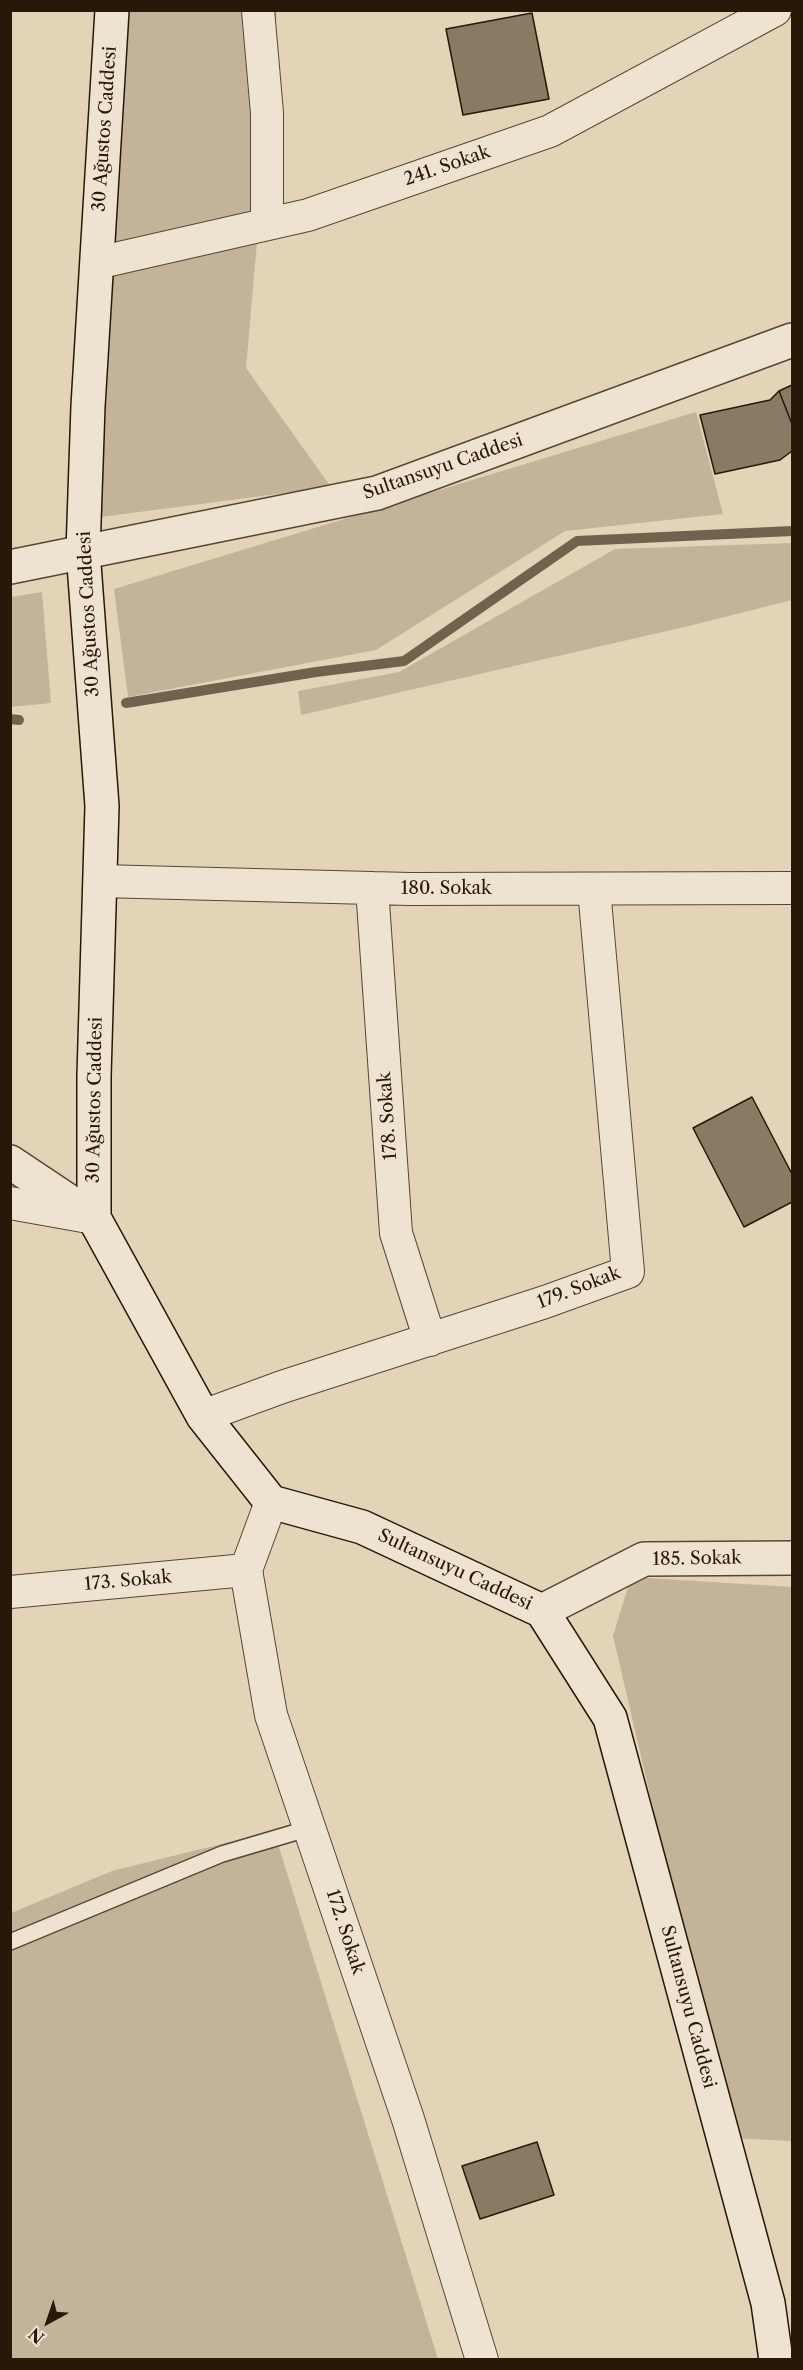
<!DOCTYPE html>
<html>
<head>
<meta charset="utf-8">
<style>
  body { margin:0 }
  #map { position:relative; width:803px; height:2370px; overflow:hidden; background:#e3d4b7; font-family:"Libre Caslon Text",serif }
  canvas { display:block }
  .frame { position:absolute; inset:0; border:12px solid #271807; pointer-events:none }
  .north { position:absolute; left:18px; top:2292px; width:60px; height:60px; -webkit-text-stroke:4px #ede3d0; paint-order:stroke; rotate:220deg; font-size:16px; font-weight:700; line-height:24px; text-align:center; color:#271807 }
  .north::after { content:''; display:block; margin:auto; width:21px; height:27px; background:#271807; clip-path:polygon(50% 0,100% 100%,50% 72%,0 100%) }
</style>
</head>
<body>
<div id="map">
<canvas width="803" height="2370"></canvas>
<div class="frame"></div>
<div class="north">N</div>
</div>
<script>
const c = document.querySelector('canvas').getContext('2d');
c.lineJoin = 'round';
function fillPath(path, color) {
  c.fillStyle = color;
  c.fill(path, 'evenodd');
}
function shape(rows) {
  const path = new Path2D();
  for (const r of rows) {
    path.moveTo(r[0], r[1]);
    for (let i = 2; i < r.length; i += 2) path.lineTo(r[i], r[i + 1]);
  }
  return path;
}
function stroke(path, color, width, dash) {
  c.strokeStyle = color;
  c.lineWidth = width;
  c.lineCap = dash ? 'butt' : 'round';
  c.setLineDash(dash || []);
  c.stroke(path);
}
function write(font, color, halo, rows, align = 'center') {
  c.font = font + ' "Libre Caslon Text",serif';
  c.lineWidth = 4.5;
  c.setLineDash([]);
  c.textBaseline = 'middle';
  c.strokeStyle = halo;
  c.fillStyle = color;
  for (const [text, x, y, turn = 0] of rows) {
    c.save();
    c.translate(x, y);
    c.rotate((+turn || 0) * Math.PI / 180);
    c.textAlign = isNaN(turn) ? turn : align;
    if (halo) c.strokeText(text, 0, 0);
    c.fillText(text, 0, 0);
    c.restore();
  }
}
fillPath(shape([
  [122,11,277,11,246,368,331,487,101,517],
  [696,412,723,514,565,531,376,650,128,697,114,589],
  [792,543,792,600,693,625,301,715,298,691,399,672,615,549],
  [42,592,51,703,11,707,11,597],
  [631,1577,792,1587,792,2141,730,2138,613,1636],
  [274,1831,438,2359,11,2360,11,1913,112,1871]
]), '#c3b499');
stroke(shape([
  [126,703,316,672,404,661,577,541,792,531],
  [10,719,19,720]
]), '#71624d', 10);
const building = shape([
  [532,13,549,99,463,115,446,29,532,13],
  [792,385,792,424,779,391,792,385],
  [779,391,792,424,792,451,780,460,715,474,700,415,770,400,779,391],
  [752,1097,792,1174,792,1202,744,1227,693,1128,752,1097],
  [537,2142,554,2195,480,2219,462,2166,537,2142]
]);
fillPath(building, '#897a63');
stroke(building, '#271807', 1.5);
const service = shape([
  [10,1942,222,1854,310,1828]
]);
const minor = shape([
  [258,10,267,113,267,224],
  [97,263,308,215,550,131,775,10],
  [100,881,410,889,792,888],
  [372,888,396,1233,430,1340],
  [10,1203,94,1218],
  [203,1416,282,1387,545,1302,628,1272,594,889],
  [271,1502,246,1570,271,1715,408,2119,482,2360],
  [10,1592,246,1570]
]);
const tertiary = shape([
  [10,567,377,493,792,340],
  [10,1162,94,1218],
  [542,1611,644,1559,792,1558]
]);
const secondary = shape([
  [112,10,88,406,83,551,102,806,94,1076,94,1218,203,1416,271,1502,362,1527,542,1611,610,1718,768,2303,776,2360]
]);
stroke(service, '#564733', 18);
stroke(minor, '#564733', 34);
stroke(tertiary, '#564733', 36);
stroke(secondary, '#271807', 36);
stroke(service, '#ede3d0', 15);
stroke(minor, '#ede3d0', 32);
stroke(tertiary, '#ede3d0', 33);
stroke(secondary, '#ede3d0', 33);
write('18px', '#271807', '#ede3d0', [
  ["30 Ağustos Caddesi",105,129,-86],
  ["241. Sokak",447,166,-19],
  ["Sultansuyu Caddesi",443,467,-19],
  ["30 Ağustos Caddesi",89,614,-93],
  ["180. Sokak",446,889],
  ["30 Ağustos Caddesi",95,1100,-89],
  ["178. Sokak",388,1116,-94],
  ["179. Sokak",579,1288,-21],
  ["185. Sokak",697,1559,-1],
  ["Sultansuyu Caddesi",455,1570,25],
  ["173. Sokak",128,1581,-5],
  ["172. Sokak",345,1932,72],
  ["Sultansuyu Caddesi",688,2007,75]
]);
</script>
</body>
</html>
